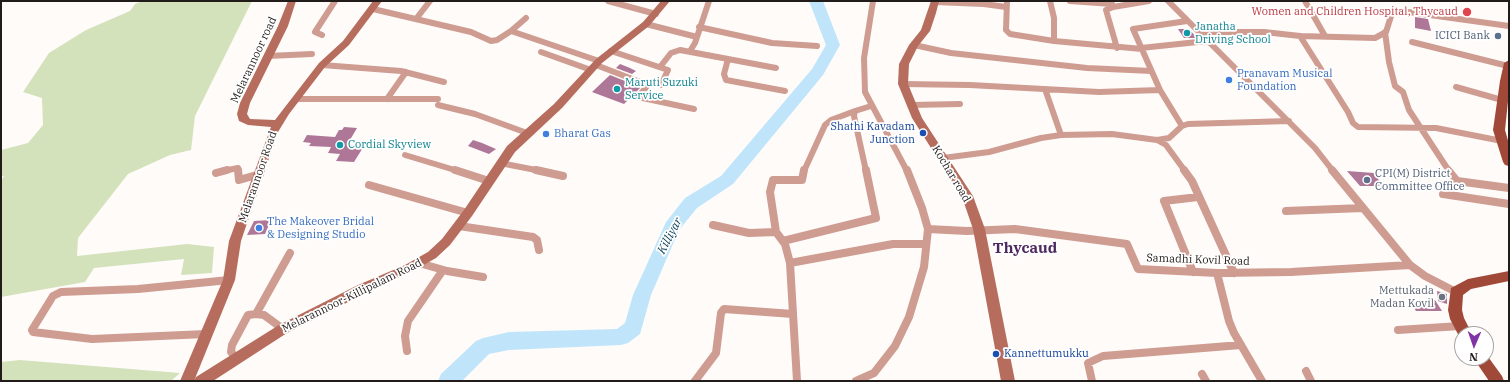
<!DOCTYPE html>
<html>
<head>
<meta charset="utf-8">
<style>
  body { margin:0 }
  #map { position:relative; width:1510px; height:382px; overflow:hidden; background:#fefbf9; font-family:"IBM Plex Serif",serif }
  canvas { display:block }
  .frame { position:absolute; inset:0; border:2px solid #211b19; pointer-events:none }
  .north { position:absolute; left:1454px; top:326px; width:40px; height:40px; box-sizing:border-box; background:#fff; border:1px solid #a6a4a3; border-radius:50%; rotate:182deg; font-size:11px; font-weight:700; line-height:16px; text-align:center; color:#211b19 }
  .north::after { content:''; display:block; margin:auto; width:14px; height:18px; background:#8034a5; clip-path:polygon(50% 0,100% 100%,50% 72%,0 100%) }
</style>
</head>
<body>
<div id="map">
<canvas width="1510" height="382"></canvas>
<div class="frame"></div>
<div class="north">N</div>
</div>
<script>
const c = document.querySelector('canvas').getContext('2d');
c.lineJoin = 'round';
function fillPath(path, color) {
  c.fillStyle = color;
  c.fill(path, 'evenodd');
}
function shape(rows) {
  const path = new Path2D();
  for (const r of rows) {
    path.moveTo(r[0], r[1]);
    for (let i = 2; i < r.length; i += 2) path.lineTo(r[i], r[i + 1]);
  }
  return path;
}
function stroke(path, color, width, dash) {
  c.strokeStyle = color;
  c.lineWidth = width;
  c.lineCap = dash ? 'butt' : 'round';
  c.setLineDash(dash || []);
  c.stroke(path);
}
function write(font, color, halo, rows, align = 'center') {
  c.font = font + ' "IBM Plex Serif",serif';
  c.lineWidth = 3.5;
  c.setLineDash([]);
  c.textBaseline = 'middle';
  c.strokeStyle = halo;
  c.fillStyle = color;
  for (const [text, x, y, turn = 0] of rows) {
    c.save();
    c.translate(x, y);
    c.rotate((+turn || 0) * Math.PI / 180);
    c.textAlign = isNaN(turn) ? turn : align;
    if (halo) c.strokeText(text, 0, 0);
    c.fillText(text, 0, 0);
    c.restore();
  }
}
fillPath(shape([
  [142,1,252,1,195,116,191,150,170,155,128,174,78,238,77,256,187,244,214,247,212,273,181,275,184,259,94,268,85,282,1,297,1,181,4,176,1,176,1,150,28,143,43,125,42,98,23,92,49,53,86,30,130,11,135,4],
  [20,360,180,373,171,381,1,381,1,362]
]), '#d4e2bb');
fillPath(shape([
  [809,1,823,1,840,45,823,75,733,184,697,208,679,230,651,295,640,334,628,343,621,345,509,350,489,354,462,381,438,381,441,374,476,341,483,338,509,332,617,329,625,323,633,295,666,222,685,198,721,176,812,69,826,45,809,1]
]), '#c0e5fb');
fillPath(shape([
  [1415,17,1428,19,1431,31,1415,28],
  [1178,29,1189,29,1197,38,1184,38],
  [620,64,630,68,636,71,632,74,616,68],
  [610,75,625,81,641,87,624,104,592,92],
  [344,127,357,128,347,145,364,146,354,162,336,161,340,154,328,153,331,147,309,146,311,143,303,142,307,135,335,137,339,130,342,130],
  [473,140,482,143,496,149,489,154,468,146],
  [1347,171,1374,173,1383,186,1360,186],
  [271,220,265,234,247,235,254,221],
  [1437,291,1447,294,1447,304,1438,301],
  [1409,300,1435,300,1442,311,1416,311]
]), '#ae7797');
stroke(shape([
  [608,1,656,14],
  [873,1,864,58,865,92,907,171],
  [1007,1,1006,30,1010,34,1054,41,1142,49],
  [1050,1,1054,18,1054,41],
  [1070,1,1112,4],
  [1168,1,1315,148,1333,171],
  [1305,1,1325,36],
  [935,2,984,4,1006,7],
  [373,9,471,32,491,41,497,40,511,31],
  [526,18,511,31,599,61],
  [416,19,430,1],
  [646,24,697,37],
  [699,27,772,43,817,46],
  [1199,32,1264,32,1300,36,1375,38,1386,32,1392,13,1401,11,1509,26],
  [1385,32,1389,62,1395,86,1403,92,1409,110,1449,171],
  [322,35,315,32,335,1],
  [1300,36,1348,112,1353,123,1358,127,1436,128,1502,141],
  [1412,42,1508,66],
  [914,45,951,53,1087,68,1151,71],
  [1117,48,1106,10,1113,7,1149,1],
  [1141,48,1207,41],
  [611,51,668,70,661,85],
  [690,51,695,43,709,1],
  [541,52,591,70],
  [268,56,312,54],
  [728,59,724,74,726,80,785,91],
  [322,65,401,71,444,82],
  [596,65,648,85,638,97,694,109],
  [660,67,671,53,680,50,776,68],
  [903,84,970,85,1099,92,1160,90],
  [1456,87,1502,100],
  [1045,89,1061,135],
  [297,99,438,99],
  [387,99,406,72],
  [438,105,475,114,527,133],
  [911,105,960,104],
  [1182,126,1160,90,1133,29,1187,21],
  [1157,140,1166,145,1185,171],
  [405,155,458,171],
  [943,158,989,152,1041,138,1061,135,1112,134,1157,140,1169,138,1182,126,1188,124,1289,121],
  [500,163,541,171],
  [223,171,238,168,238,171],
  [804,171,825,125,831,120,855,111],
  [866,171,854,116,855,111,871,106]
]), '#cf9c91', 6);
stroke(shape([
  [238,170,239,180,260,174],
  [455,170,489,181],
  [536,170,563,176],
  [1184,170,1192,181,1234,273],
  [1332,170,1410,265,1425,276,1456,292],
  [1448,170,1457,181,1509,188],
  [216,173,227,170],
  [369,185,468,213],
  [1443,194,1509,204],
  [1286,211,1363,208],
  [713,225,749,233,776,232,785,244,790,263,797,381],
  [459,226,533,237,537,240,539,250],
  [928,229,967,231,1015,229,1127,244,1138,269,1217,273,1291,272,1410,265],
  [776,232,770,192,773,180,802,180,804,170],
  [783,241,876,218,866,170],
  [419,263,447,271,483,277],
  [790,263,893,244,925,244],
  [1193,272,1164,201,1198,197],
  [1217,273,1229,321,1234,333,1262,381],
  [283,329,264,315,256,314,290,253],
  [1398,330,1460,326],
  [206,334,92,339,33,332,32,330,53,296,61,292,138,289,229,280],
  [407,351,405,336,408,321,443,270],
  [237,359,231,352,232,345,248,315,256,314],
  [1306,371,1311,381],
  [1202,374,1206,381],
  [695,381,716,353,721,313,724,309,793,314],
  [856,381,874,373,895,346,909,317,924,267,928,229,922,208,907,170],
  [1092,381,1088,363,1103,356,1241,345]
]), '#cf9c91', 8);
fillPath(shape([
  [288,1,296,1,288,26,250,103,247,114,250,119,275,120,319,63,343,41,373,1,382,1,349,45,325,67,289,114,278,132,241,241,235,280,194,381,180,381,223,280,229,241,271,127,248,125,239,121,237,114,240,103,278,26,288,1],
  [661,1,670,1,649,26,602,63,562,108,515,152,472,216,450,245,436,258,413,271,366,293,287,333,213,381,194,381,196,377,279,325,358,285,405,265,428,252,442,239,464,210,507,146,554,104,596,59,643,22,661,1],
  [931,1,939,1,936,13,930,31,918,46,909,64,908,84,922,118,973,196,985,229,1015,381,1001,381,973,229,962,197,912,118,898,84,899,64,909,45,921,30,931,1]
]), '#b66d5e');
fillPath(shape([
  [1509,60,1509,92,1505,130,1509,144,1509,166,1505,165,1503,162,1493,130,1500,81,1504,63,1509,60],
  [1509,271,1509,281,1471,289,1463,295,1462,310,1464,318,1472,334,1462,334,1462,339,1460,338,1450,319,1448,310,1451,288,1468,279,1509,271],
  [1486,354,1502,376,1504,381,1489,381,1476,362,1474,358,1486,358,1486,354]
]), '#a14938');
for (const [x, y, r, color] of [
  [1467,12,5,"#e0444e"],
  [1187,33,4,"#0f9aa8"],
  [1498,36,4,"#5c6f8a"],
  [1229,80,4,"#3f7fe0"],
  [617,89,4,"#0f9aa8"],
  [923,133,4,"#1a4fb4"],
  [546,134,4,"#3f7fe0"],
  [340,145,4,"#0f9aa8"],
  [1367,180,4,"#5c6f8a"],
  [259,228,4,"#3f7fe0"],
  [1442,297,4,"#6b7280"],
  [996,354,4,"#1a4fb4"]
]) {
  const dot = new Path2D();
  dot.arc(x, y, r, 0, 2 * Math.PI);
  c.fillStyle = color;
  c.fill(dot);
  stroke(dot, '#fff', 1.5);
}
write('11px', '#be3a42', '#fff', [
  ["Women and Children Hospital, Thycaud",1458,12]
], 'right');
write('11px', '#0d838f', '#fff', [
  ["Janatha",1195,27],
  ["Driving School",1195,40],
  ["Maruti Suzuki",625,83],
  ["Service",625,96],
  ["Cordial Skyview",348,145]
], 'left');
write('11px', '#4e5e75', '#fff', [
  ["ICICI Bank",1490,36],
  ["CPI(M) District",1375,174,"left"],
  ["Committee Office",1375,187,"left"]
], 'right');
write('11px', '#211b19', '#fff', [
  ["Melarannoor road",254,60,-65],
  ["Kochar road",951,174,59],
  ["Melarannoor Road",258,177,-71],
  ["Samadhi Kovil Road",1198,260,2],
  ["Melarannoor-Killipalam Road",352,296,-26]
]);
write('11px', '#366cbe', '#fff', [
  ["Pranavam Musical",1237,74],
  ["Foundation",1237,87],
  ["Bharat Gas",554,134],
  ["The Makeover Bridal",267,222],
  ["& Designing Studio",267,235]
], 'left');
write('11px', '#164399', '#fff', [
  ["Shathi Kavadam",915,127],
  ["Junction",915,140],
  ["Kannettumukku",1004,354,"left"]
], 'right');
write('11px', '#5b616d', '#fff', [
  ["Mettukada",1434,291],
  ["Madan Kovil",1434,304]
], 'right');
write('italic 12px', '#14465f', '#fff', [
  ["Killiyar",670,236,-62]
]);
write('bold 15px', '#4c285f', '#fff', [
  ["Thycaud",1025,249]
]);
</script>
</body>
</html>
